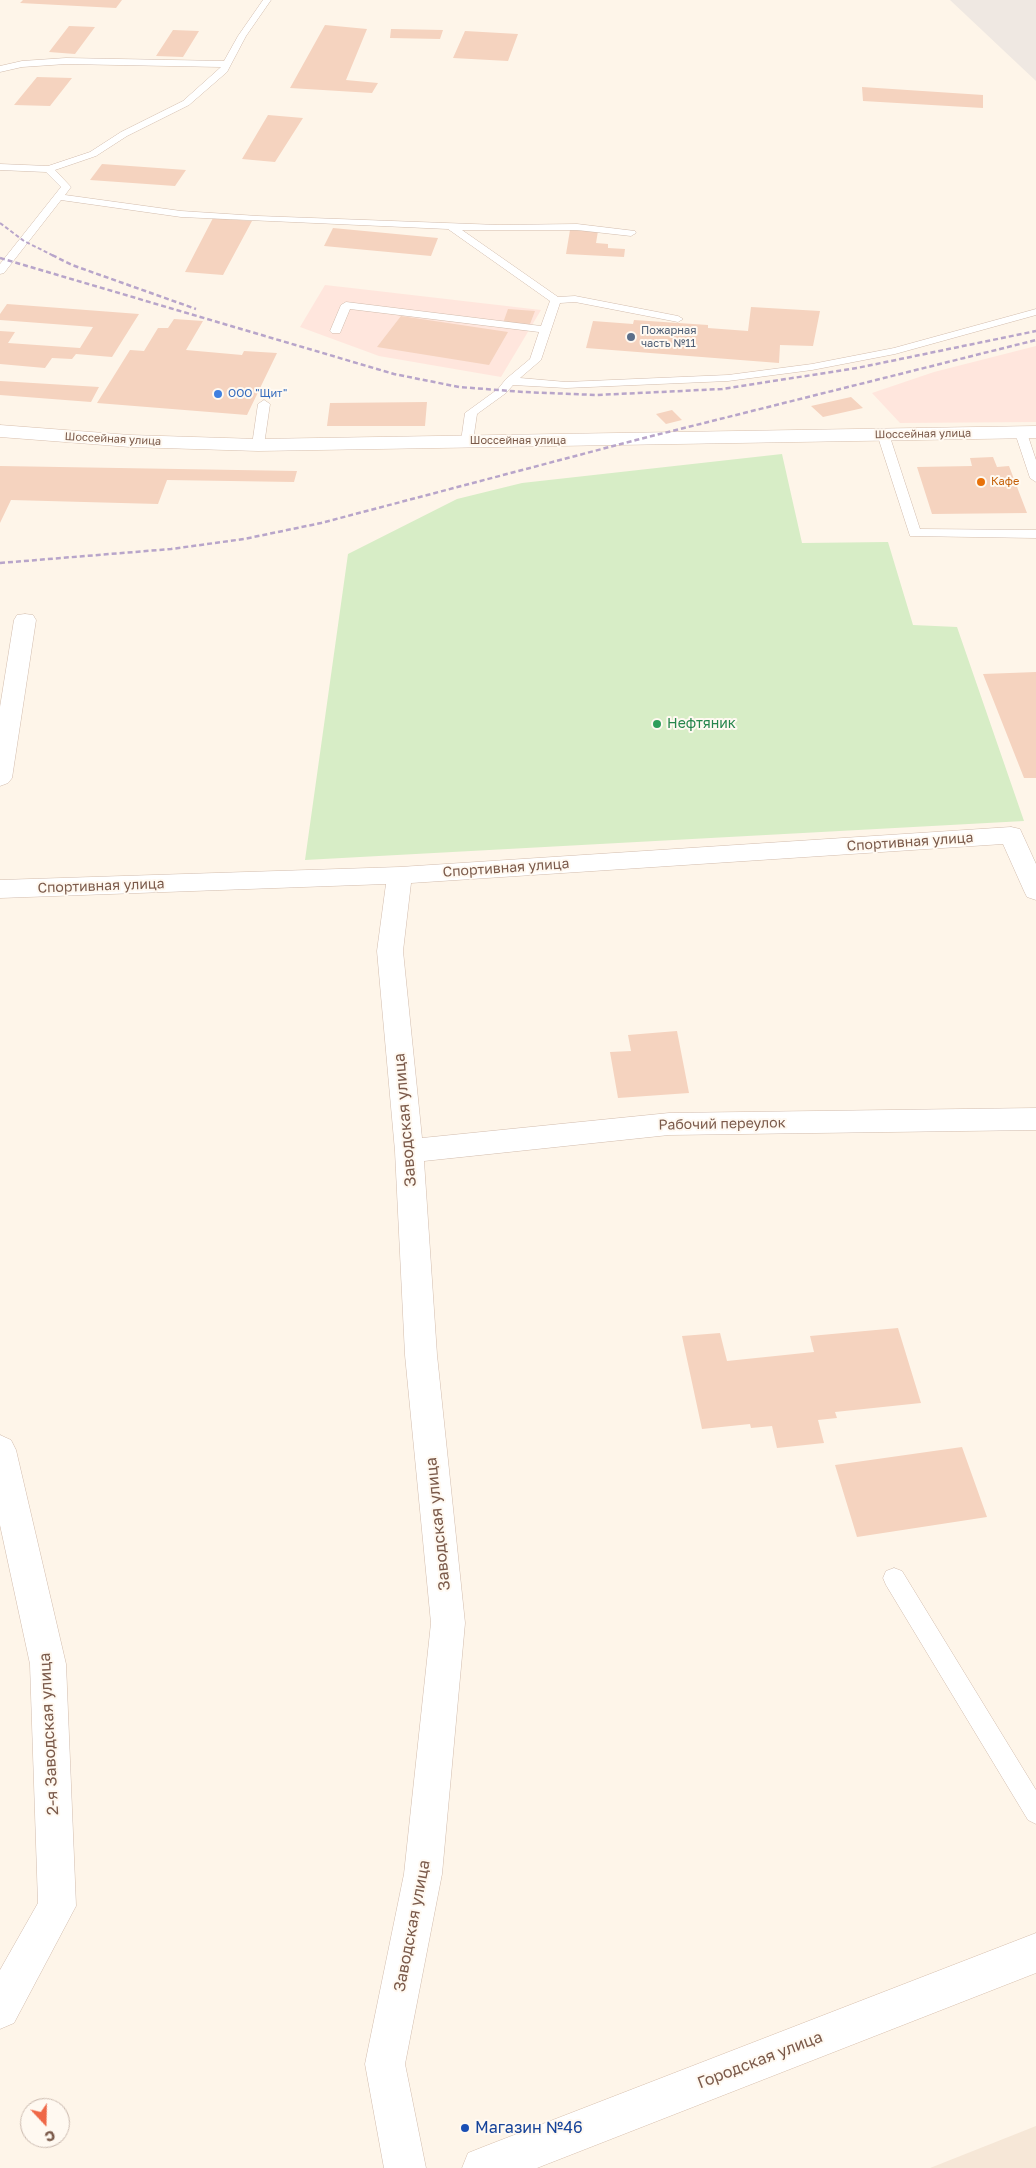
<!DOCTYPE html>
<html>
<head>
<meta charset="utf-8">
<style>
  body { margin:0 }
  #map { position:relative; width:1036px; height:2168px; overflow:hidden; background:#fef5e9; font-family:"Golos Text",sans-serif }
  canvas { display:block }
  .north { position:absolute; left:20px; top:2098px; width:50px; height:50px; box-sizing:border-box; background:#fff9f1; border:1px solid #cab9ae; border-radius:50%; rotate:159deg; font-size:14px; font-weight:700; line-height:20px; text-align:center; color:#7b5a4a }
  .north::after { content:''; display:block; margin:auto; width:18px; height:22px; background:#ef6847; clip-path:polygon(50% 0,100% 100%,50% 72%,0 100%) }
</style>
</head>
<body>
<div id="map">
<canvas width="1036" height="2168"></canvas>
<div class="north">С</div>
</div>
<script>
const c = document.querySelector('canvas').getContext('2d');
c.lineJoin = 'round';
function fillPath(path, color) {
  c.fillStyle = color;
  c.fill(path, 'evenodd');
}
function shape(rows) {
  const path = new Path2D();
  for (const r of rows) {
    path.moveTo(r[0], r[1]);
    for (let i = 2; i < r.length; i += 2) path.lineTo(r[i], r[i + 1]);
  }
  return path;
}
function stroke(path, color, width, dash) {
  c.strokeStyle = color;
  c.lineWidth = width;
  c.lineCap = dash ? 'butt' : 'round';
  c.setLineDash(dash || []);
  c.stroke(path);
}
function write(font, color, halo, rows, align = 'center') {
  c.font = font + ' "Golos Text",sans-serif';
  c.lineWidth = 4;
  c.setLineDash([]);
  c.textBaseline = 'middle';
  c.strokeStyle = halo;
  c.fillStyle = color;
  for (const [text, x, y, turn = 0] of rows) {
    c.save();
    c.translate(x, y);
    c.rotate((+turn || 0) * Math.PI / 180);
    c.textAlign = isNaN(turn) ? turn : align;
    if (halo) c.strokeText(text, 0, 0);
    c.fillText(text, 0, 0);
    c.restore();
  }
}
fillPath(shape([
  [1036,2126,1036,2168,930,2168]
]), '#f6e7d7');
fillPath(shape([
  [325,285,360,289,541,310,501,377,379,356,300,327],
  [1036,346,1036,422,900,423,872,393,934,372]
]), '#ffe6dd');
fillPath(shape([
  [950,0,1036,0,1036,81]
]), '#efe8e2');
fillPath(shape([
  [782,454,802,543,888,542,913,625,957,627,1024,821,305,860,348,554,457,499,522,483]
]), '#d7edc6');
fillPath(shape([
  [23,0,122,0,116,8,20,3],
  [325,25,367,29,346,80,378,83,372,93,290,88],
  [69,26,95,27,75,54,49,52],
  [391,29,443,30,440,39,390,38],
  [173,30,199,31,183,57,156,56],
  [465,31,518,34,508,61,453,58],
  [37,77,72,78,50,106,14,105],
  [862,87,983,95,983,108,863,101],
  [268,115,303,118,275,162,242,159],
  [102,164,186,170,175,186,90,180],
  [213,218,252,221,223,275,185,272],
  [333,228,438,238,431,256,324,246],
  [570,230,598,231,596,243,608,244,608,248,625,249,624,257,566,254],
  [7,304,139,314,112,357,76,354,72,359,52,358,45,368,0,364,0,331,15,332,8,343,80,348,93,327,0,320,0,314],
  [751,307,820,311,813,346,780,345,779,363,586,348,593,321,633,324,634,320,708,325,708,328,748,331],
  [508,309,535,311,530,324,503,323],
  [401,316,508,332,489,365,377,347],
  [174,319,203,321,186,350,242,355,244,351,277,353,247,415,97,403,130,350,144,351,158,328,168,328],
  [0,381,99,387,91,402,0,395],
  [851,397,863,408,823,417,811,406],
  [427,402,425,426,327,426,330,403],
  [672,410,682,420,666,424,656,414],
  [993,457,997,467,1009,466,1027,513,932,514,917,467,972,466,970,458],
  [0,466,297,471,294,482,167,480,158,504,11,500,0,523],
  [1036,672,1036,778,1024,778,983,674],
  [677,1031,689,1093,618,1098,610,1052,631,1051,628,1035],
  [898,1328,921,1403,835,1412,837,1418,818,1420,824,1443,777,1448,772,1426,751,1428,750,1424,702,1429,682,1336,720,1333,727,1361,814,1352,810,1336],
  [962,1447,987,1517,857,1537,835,1465]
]), '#f5d3bf');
const lane = shape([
  [263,0,271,0,246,36,227,72,189,105,127,136,96,156,55,170,71,187,65,195,181,211,258,216,499,225,577,224,635,231,636,233,631,236,577,230,462,230,558,297,575,296,678,316,683,319,678,322,575,302,560,303,541,360,520,378,566,382,728,375,812,364,894,348,1036,309,1036,315,895,354,812,370,728,381,566,388,513,385,506,393,477,414,473,441,467,445,461,441,465,413,498,389,506,379,530,359,539,332,350,309,340,333,332,333,330,331,341,305,346,302,541,326,550,301,448,229,181,217,61,200,4,273,0,274,0,264,61,187,46,172,0,170,0,164,48,166,90,152,121,132,183,101,221,67,66,64,22,67,0,72,0,66,22,61,66,58,224,61,238,36,263,0],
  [264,400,270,404,264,445,258,449,252,445,258,404,264,400],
  [1021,429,1027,433,1036,460,1036,482,1030,478,1015,433,1021,429],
  [883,430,889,434,920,529,1036,530,1036,538,910,536,877,434,883,430],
  [894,1568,902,1571,1036,1790,1036,1824,1028,1820,886,1585,883,1578,886,1571,894,1568]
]);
const street = shape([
  [25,614,33,615,36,620,12,778,8,783,0,786,0,707,14,620,17,615,25,614],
  [1011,827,1020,829,1036,864,1036,900,1027,897,1024,891,1003,844,411,883,403,951,422,1138,669,1113,1036,1108,1036,1130,669,1135,424,1161,437,1355,465,1623,442,1874,405,2064,426,2168,384,2168,365,2064,404,1874,431,1623,405,1355,395,1151,377,951,386,884,0,898,0,880,400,867,1011,827],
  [0,1435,11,1440,16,1450,66,1664,76,1906,14,2023,0,2029,0,1970,38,1903,30,1664,0,1525,0,1435]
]);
const secondary = shape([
  [0,425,130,435,258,439,1036,426,1036,438,258,451,130,447,0,437,0,425],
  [1036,1933,1036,1973,537,2168,462,2168,468,2153,483,2147,1036,1933]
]);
stroke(lane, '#d2bcad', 1);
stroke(street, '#d2bcad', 1);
stroke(secondary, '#d7bfad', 1);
fillPath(lane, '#fff');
fillPath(street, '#fff');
fillPath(secondary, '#fff');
stroke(shape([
  [0,223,24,241,54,256]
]), '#b8a5ca', 2, [4, 2.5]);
stroke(shape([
  [52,255,72,265,196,309],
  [0,258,394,374,459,387,523,392,597,395,722,389,857,368,1036,331],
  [0,563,171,549,244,539,321,523,636,440,1036,340]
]), '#b8a5ca', 2.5, [5, 3]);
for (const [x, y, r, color] of [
  [631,337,5,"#5c6f8a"],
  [218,394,5,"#3f7fe0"],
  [981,482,5,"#e8710a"],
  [657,724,5,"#2e9e5b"],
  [465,2128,5,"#1a4fb4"]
]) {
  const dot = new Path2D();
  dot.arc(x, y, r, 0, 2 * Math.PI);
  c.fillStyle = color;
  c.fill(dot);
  stroke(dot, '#fff9f1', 2);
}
write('11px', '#4e5e75', '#fff9f1', [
  ["Пожарная",641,331],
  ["часть №11",641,344]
], 'left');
write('11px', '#366cbe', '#fff9f1', [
  ["ООО \"Щит\"",228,394]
], 'left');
write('11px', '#7b5a4a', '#fff9f1', [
  ["Шоссейная улица",923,434,-1],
  ["Шоссейная улица",113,439,3],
  ["Шоссейная улица",518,441]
]);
write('11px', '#c56008', '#fff9f1', [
  ["Кафе",991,482]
], 'left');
write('14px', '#27864d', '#fff9f1', [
  ["Нефтяник",667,724]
], 'left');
write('14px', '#7b5a4a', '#fff9f1', [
  ["Спортивная улица",910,842,-4],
  ["Спортивная улица",506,868,-4],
  ["Спортивная улица",101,886,-2],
  ["Рабочий переулок",722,1124,-1]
]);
write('16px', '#7b5a4a', '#fff9f1', [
  ["Заводская улица",405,1120,-95],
  ["Заводская улица",438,1524,-96],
  ["2-я Заводская улица",49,1734,-93],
  ["Заводская улица",412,1926,-79],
  ["Городская улица",760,2060,-21]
]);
write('16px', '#164399', '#fff9f1', [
  ["Магазин №46",475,2128]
], 'left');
</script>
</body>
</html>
